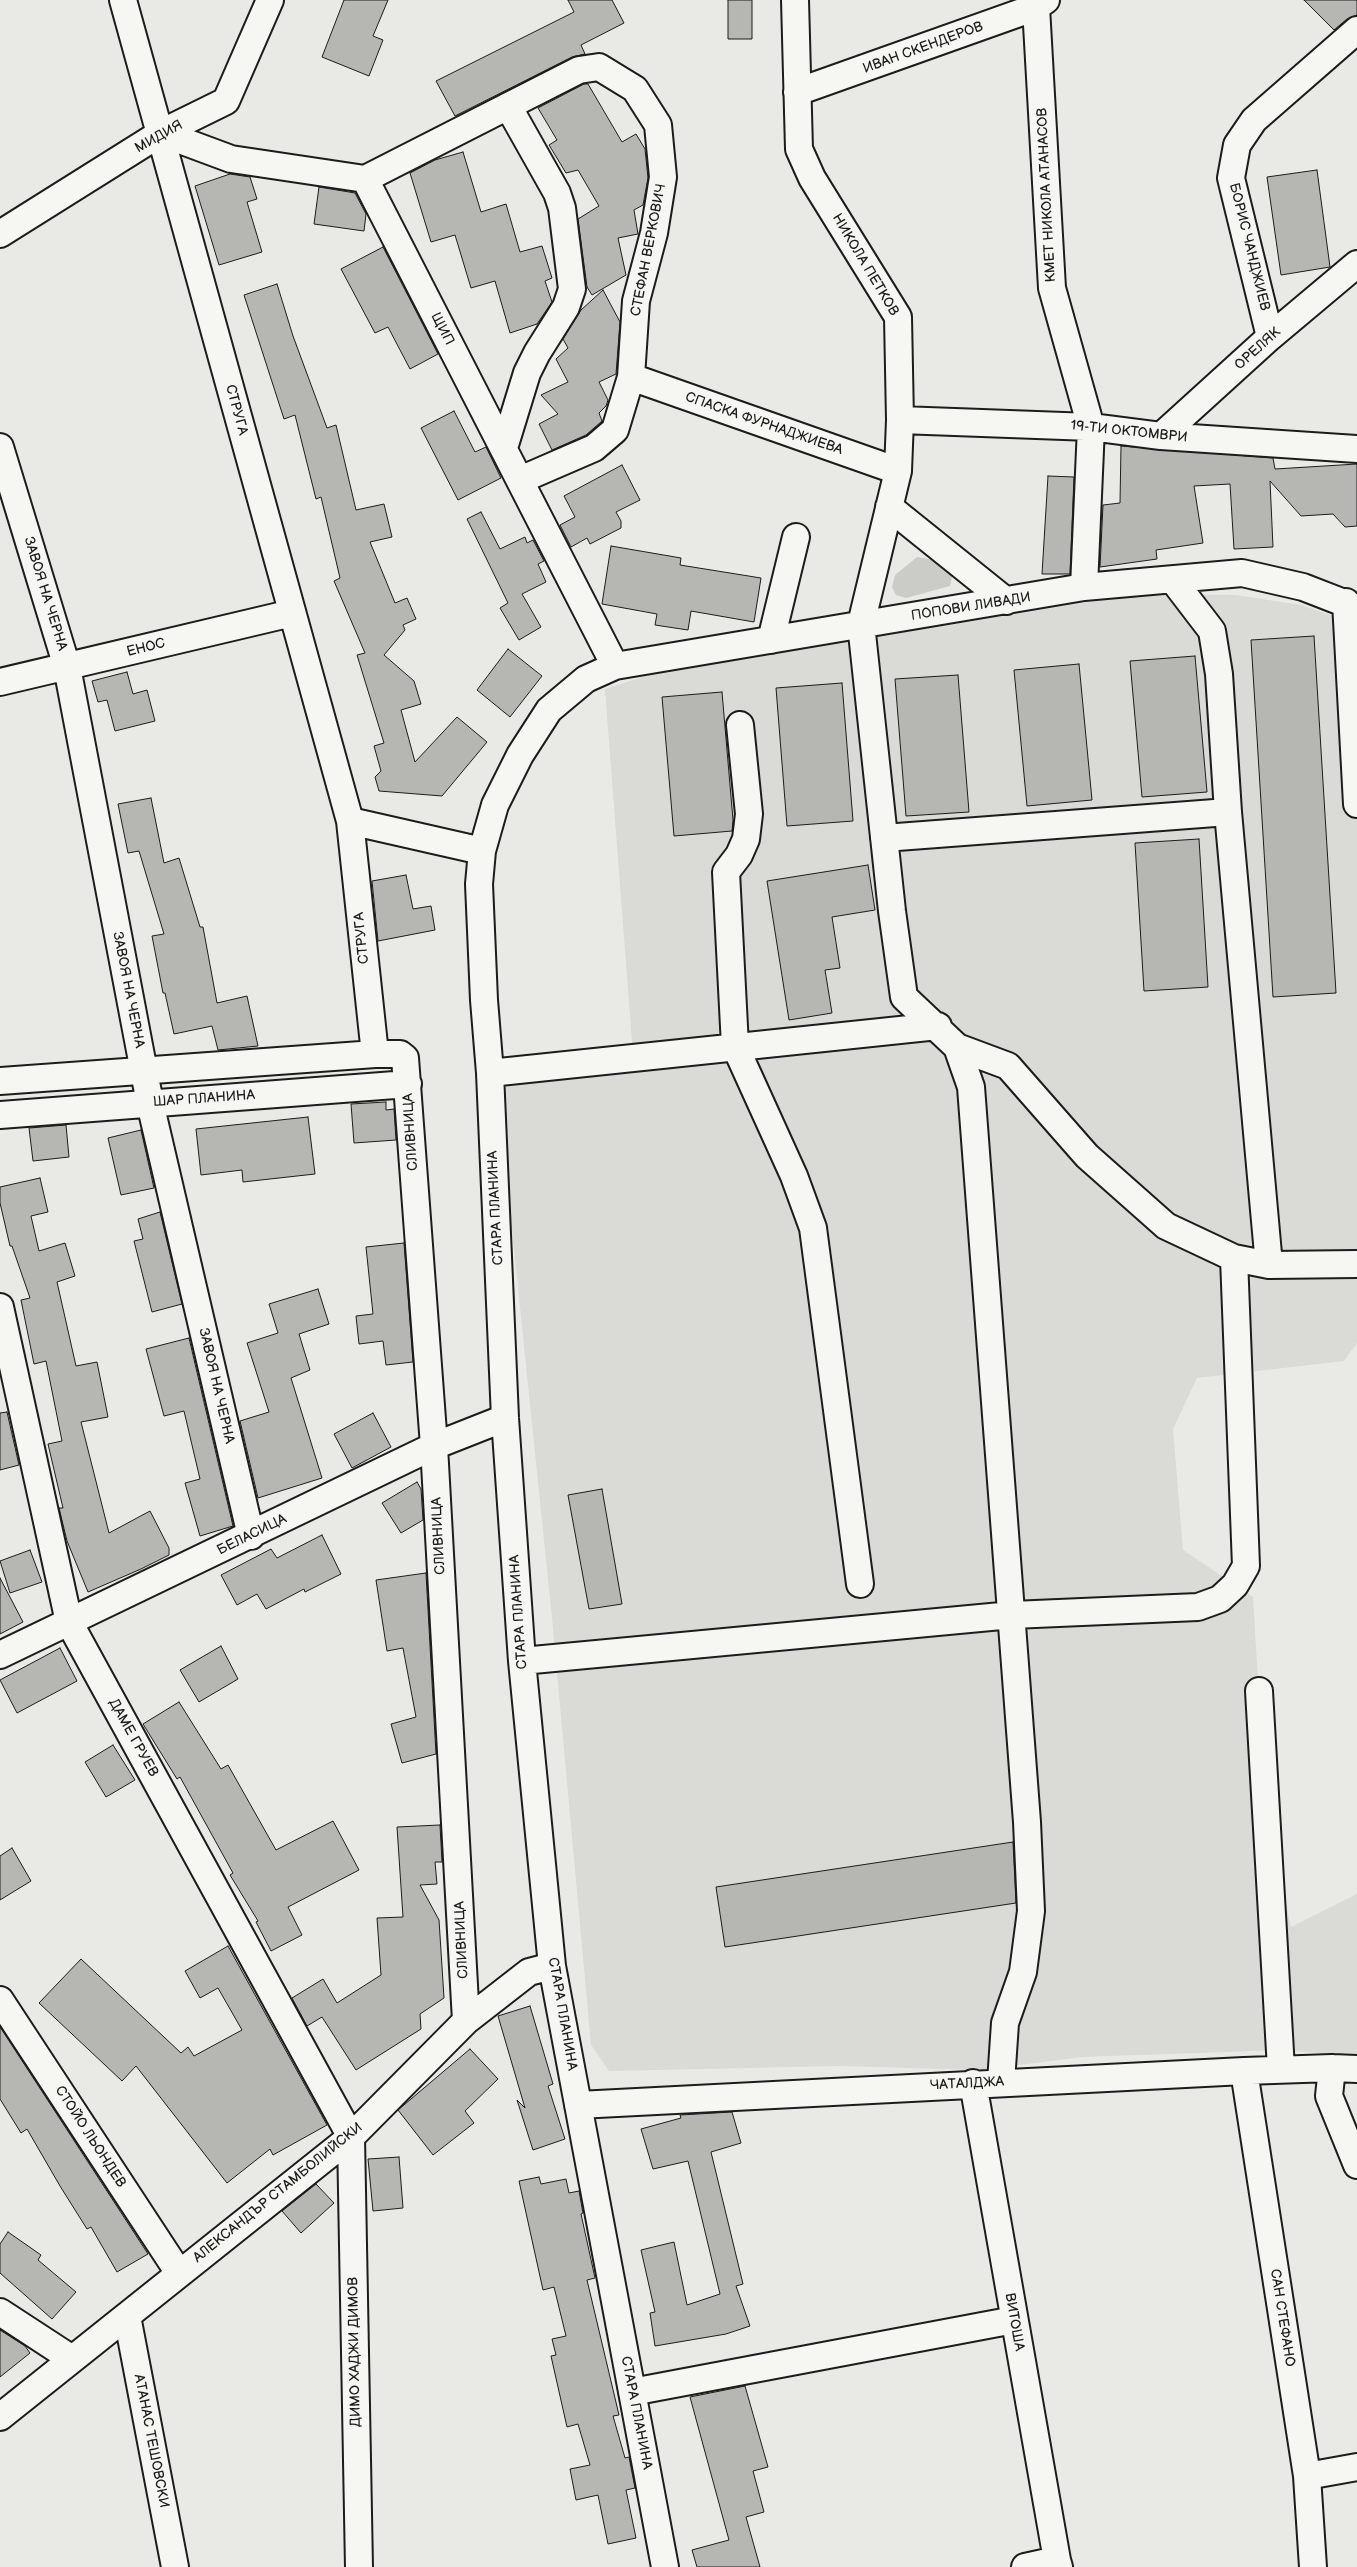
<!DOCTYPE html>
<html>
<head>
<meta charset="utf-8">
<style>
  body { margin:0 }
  canvas { display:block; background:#e9e9e5 }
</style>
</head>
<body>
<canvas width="1357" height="2567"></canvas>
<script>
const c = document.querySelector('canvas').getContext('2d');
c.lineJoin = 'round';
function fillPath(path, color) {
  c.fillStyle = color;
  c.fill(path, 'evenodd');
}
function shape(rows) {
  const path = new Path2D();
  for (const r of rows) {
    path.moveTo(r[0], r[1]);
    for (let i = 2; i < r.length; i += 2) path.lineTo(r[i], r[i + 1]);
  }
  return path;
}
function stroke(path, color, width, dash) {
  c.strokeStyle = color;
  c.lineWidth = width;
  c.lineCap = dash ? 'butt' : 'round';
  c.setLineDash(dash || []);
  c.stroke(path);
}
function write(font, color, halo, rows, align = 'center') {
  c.font = font + ' "Balsamiq Sans",sans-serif';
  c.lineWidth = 4;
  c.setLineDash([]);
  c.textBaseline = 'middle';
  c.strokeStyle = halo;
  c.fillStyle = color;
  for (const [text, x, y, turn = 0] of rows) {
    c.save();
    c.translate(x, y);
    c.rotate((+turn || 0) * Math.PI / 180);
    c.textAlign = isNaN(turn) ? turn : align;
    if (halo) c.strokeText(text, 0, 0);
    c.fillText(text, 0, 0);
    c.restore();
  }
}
fillPath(shape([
  [1136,594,1236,595,1301,605,1357,624,1357,1343,1344,1361,1197,1378,1173,1429,1183,1550,1253,1597,1266,1815,1291,1927,1357,1894,1357,2056,1282,2050,1082,2057,980,2070,840,2066,609,2071,591,2045,552,1618,496,1074,633,1055,605,689,652,674,839,639,938,627]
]), '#dadad6');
fillPath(shape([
  [917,557,939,561,949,568,952,577,950,586,906,598,896,595,892,587,895,575]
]), '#cbcbc7');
const building = shape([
  [344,0,388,0,373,36,383,40,369,76,322,57,344,0],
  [568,0,612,0,624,23,581,45,585,54,572,57,455,116,436,81,574,12,568,0],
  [728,0,752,0,752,39,728,39,728,0],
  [1304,0,1357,0,1357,15,1347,19,1334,30,1304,0],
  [584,84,588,84,622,142,636,134,645,149,648,178,643,205,634,210,638,234,618,238,626,275,592,295,587,287,578,219,599,206,578,170,566,173,549,145,557,140,538,108,584,84],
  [463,152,481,212,506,204,520,252,542,246,552,278,545,281,552,302,537,324,510,333,495,281,471,288,455,235,431,242,410,173,435,160,463,152],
  [1317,170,1330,267,1281,275,1267,177,1317,170],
  [230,174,250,177,257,199,247,202,262,252,219,265,195,186,230,174],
  [319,187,355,193,366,214,364,231,314,224,319,187],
  [383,247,438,354,410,369,388,327,375,333,341,269,383,247],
  [277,284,293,336,327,428,336,425,356,510,384,504,392,537,370,542,395,603,407,598,416,619,403,625,405,630,384,655,414,681,421,704,401,710,415,762,457,717,487,742,442,796,379,791,375,777,381,771,374,746,384,743,357,655,365,653,334,581,340,578,321,497,316,499,295,415,284,419,244,295,277,284],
  [603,290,620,322,616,374,599,382,608,400,606,406,599,413,602,421,586,435,552,450,539,424,558,414,541,395,568,382,556,359,568,348,563,339,581,310,603,290],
  [454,411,475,452,486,447,501,478,458,500,421,428,454,411],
  [1121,446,1273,458,1275,469,1357,464,1357,526,1345,527,1333,514,1301,516,1270,481,1273,547,1234,549,1230,484,1194,486,1203,543,1156,550,1157,559,1100,567,1103,505,1120,503,1121,446],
  [622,465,640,500,616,512,621,521,621,528,590,544,587,538,571,547,560,525,575,517,564,496,622,465],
  [1048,476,1074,477,1070,574,1042,574,1048,476],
  [481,512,500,549,525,537,527,543,533,540,544,561,538,564,546,582,522,594,541,627,519,640,500,608,508,603,467,519,481,512],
  [611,546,681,558,680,565,761,578,754,622,691,611,688,630,655,625,657,614,602,604,611,546],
  [1314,636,1336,993,1273,997,1251,640,1314,636],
  [508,649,542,676,510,717,477,690,508,649],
  [1195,656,1207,792,1142,797,1130,661,1195,656],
  [1079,664,1092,800,1027,806,1014,670,1079,664],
  [127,672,133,694,147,690,155,721,115,731,107,700,98,702,92,681,127,672],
  [958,675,969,812,906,816,895,679,958,675],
  [842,683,853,821,787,826,776,688,842,683],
  [722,692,733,820,732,831,674,836,662,697,722,692],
  [151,798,164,863,179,858,200,927,203,927,217,1003,247,996,258,1046,218,1050,212,1026,174,1034,165,993,163,993,152,936,164,934,139,851,128,853,118,804,151,798],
  [1199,839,1208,987,1144,991,1135,843,1199,839],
  [868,865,875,910,832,917,840,968,825,970,832,1013,789,1020,767,881,868,865],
  [406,875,413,909,431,906,435,930,378,941,372,881,406,875],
  [386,1102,386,1110,394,1109,396,1140,354,1143,351,1104,386,1102],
  [308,1117,315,1174,243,1182,242,1170,201,1175,196,1129,308,1117],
  [66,1125,69,1157,33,1161,29,1128,66,1125],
  [141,1130,154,1188,121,1195,108,1138,141,1130],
  [40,1178,48,1212,31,1216,39,1251,65,1243,75,1276,57,1282,76,1366,97,1362,108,1417,81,1422,109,1533,150,1511,169,1548,169,1555,141,1569,88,1592,67,1541,59,1508,63,1508,48,1444,62,1441,46,1361,34,1364,21,1300,30,1298,12,1246,10,1246,0,1203,0,1187,40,1178],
  [160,1212,182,1304,152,1312,134,1241,143,1239,138,1219,160,1212],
  [404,1243,413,1362,386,1365,383,1341,359,1344,356,1316,373,1314,366,1247,404,1243],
  [318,1289,329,1324,299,1334,310,1370,291,1378,322,1478,258,1498,240,1421,269,1412,247,1343,278,1333,269,1304,318,1289],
  [189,1338,233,1526,200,1536,185,1483,200,1479,184,1411,164,1416,146,1349,189,1338],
  [7,1412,19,1465,0,1470,0,1413,7,1412],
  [373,1413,391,1447,352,1468,334,1434,373,1413],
  [417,1482,421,1489,423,1520,401,1533,382,1503,417,1482],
  [602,1489,622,1604,589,1609,568,1495,602,1489],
  [322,1535,341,1574,305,1592,304,1589,266,1609,257,1594,237,1605,221,1575,271,1549,277,1558,322,1535],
  [30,1550,42,1582,10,1593,0,1561,30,1550],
  [426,1573,436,1754,402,1763,391,1724,416,1717,403,1648,387,1651,376,1580,426,1573],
  [0,1578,23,1622,0,1634,0,1578],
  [221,1646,238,1679,199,1702,180,1670,221,1646],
  [60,1648,77,1681,17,1713,0,1680,60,1648],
  [179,1702,221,1769,228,1765,276,1850,333,1821,359,1870,288,1907,302,1935,271,1951,256,1922,258,1921,230,1875,233,1873,180,1777,177,1779,143,1724,179,1702],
  [113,1745,135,1780,106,1797,85,1762,113,1745],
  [440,1825,442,1862,435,1862,437,1884,420,1885,439,1920,444,1998,420,2014,421,2029,356,2070,322,2017,307,2026,292,1998,323,1979,337,2003,381,1975,377,1918,403,1917,397,1827,440,1825],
  [1013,1842,1016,1903,725,1947,716,1887,1013,1842],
  [12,1848,31,1881,0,1900,0,1856,12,1848],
  [228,1946,327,2125,273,2155,270,2149,227,2183,136,2066,122,2081,39,2003,81,1959,181,2053,188,2047,194,2056,242,2030,218,1988,200,1998,185,1971,228,1946],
  [530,2006,553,2084,548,2086,565,2139,533,2150,517,2100,525,2108,498,2016,530,2006],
  [0,2027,148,2254,117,2272,91,2227,87,2229,60,2186,27,2129,21,2133,0,2099,0,2027],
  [470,2049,498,2079,465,2111,474,2123,433,2155,398,2110,470,2049],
  [732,2112,741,2143,711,2152,743,2284,736,2286,750,2326,726,2334,655,2346,650,2313,655,2312,641,2250,674,2242,687,2305,720,2294,688,2161,653,2169,641,2129,681,2118,680,2115,732,2112],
  [399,2157,403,2208,373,2211,368,2159,399,2157],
  [539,2177,541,2184,566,2179,569,2193,579,2191,583,2213,581,2214,595,2278,587,2280,619,2415,613,2416,625,2458,629,2457,635,2488,626,2490,636,2538,608,2544,598,2495,576,2500,570,2469,590,2465,578,2424,567,2427,551,2356,556,2355,552,2339,566,2336,554,2287,543,2290,519,2181,539,2177],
  [316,2184,334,2203,301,2233,282,2211,316,2184],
  [8,2232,41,2255,38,2260,76,2292,52,2319,0,2273,0,2244,8,2232],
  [0,2330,25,2346,30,2353,0,2377,0,2330],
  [745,2386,768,2467,753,2471,764,2512,746,2517,760,2567,697,2567,692,2550,729,2540,690,2397,745,2386]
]);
fillPath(building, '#b6b6b3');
stroke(building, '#1c1c1c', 1);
const minor = shape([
  [123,0,350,821,375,1054],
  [795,0,799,149,812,178,898,317,900,420,898,471,861,624,892,911,904,997,957,1047,971,1087,1027,1822,1031,1911,1023,1972,1005,2023,1001,2082],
  [1036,7,1052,288,1091,427,1084,587],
  [797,92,1036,7,1046,0],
  [161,133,231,159,365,179,615,666],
  [365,179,579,70,599,67,635,89,658,125,663,177,654,233,636,301,631,377,615,430,594,448,520,480],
  [0,234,161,133,226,101,270,0],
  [1270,337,1231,178,1237,145,1254,120,1357,30],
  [631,377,898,471],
  [900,420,1091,427,1161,436,1357,449],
  [1161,436,1270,337,1357,264],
  [0,447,67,667,150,1103,251,1536],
  [504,448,527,373,537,353,566,307,572,289,562,208,557,193,508,106],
  [889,507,1006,601],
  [1173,580,1212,631,1219,674,1228,812,1269,1265],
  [1346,602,1357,804],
  [771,640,796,537],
  [0,682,292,613],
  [740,725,749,814,746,839,739,855,726,872,735,1046,794,1176,813,1228,860,1584],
  [350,821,482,851],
  [884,838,1228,812],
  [957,1047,1008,1066,1087,1156,1166,1226,1234,1258,1269,1265,1357,1264],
  [490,1073,938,1026],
  [0,1081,375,1054,400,1054,405,1058,434,1446,466,2021],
  [0,1115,408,1084],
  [0,1307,69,1622,351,2137,359,2567],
  [0,1655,434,1446,505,1418],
  [522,1661,1012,1615,1198,1607,1220,1599,1235,1585,1246,1566,1234,1258],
  [1259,1691,1281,2069],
  [0,2000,179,2273],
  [1332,2068,1329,2096,1357,2165],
  [1244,2071,1307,2476,1313,2567],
  [973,2083,1057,2560],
  [578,2105,1244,2071,1332,2068,1357,2069],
  [0,2312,72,2359],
  [127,2316,175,2567],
  [632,2392,1014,2320],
  [0,2417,351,2137,466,2021,529,1972,552,1966],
  [1307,2476,1357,2467],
  [665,2567,552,1966,522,1661,505,1418,490,1073,484,1000,479,884,482,851,495,805,520,755,549,710,586,679,615,666,1084,587,1242,573,1303,587,1357,608],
  [1025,2567,1057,2560,1059,2567]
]);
stroke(minor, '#1c1c1c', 30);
stroke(minor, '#f6f6f2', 26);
write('14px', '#1c1c1c', '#f6f6f2', [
  ["ИВАН СКЕНДЕРОВ",923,48,-20],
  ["МИДИЯ",159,137,-29],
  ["КМЕТ НИКОЛА АТАНАСОВ",1047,195,-93],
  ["БОРИС ЧАНДЖИЕВ",1249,247,76],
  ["СТЕФАН ВЕРКОВИЧ",649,250,-79],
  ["НИКОЛА ПЕТКОВ",865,265,59],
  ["ЩИП",442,329,63],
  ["ОРЕЛЯК",1258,349,-42],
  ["СТРУГА",236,410,75],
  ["СПАСКА ФУРНАДЖИЕВА",764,424,19],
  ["19-ТИ ОКТОМВРИ",1129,432,6],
  ["ЗАВОЯ НА ЧЕРНА",45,594,73],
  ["ПОПОВИ ЛИВАДИ",971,607,-9],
  ["ЕНОС",146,648,-14],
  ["СТРУГА",362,938,-96],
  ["ЗАВОЯ НА ЧЕРНА",128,990,79],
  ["ШАР ПЛАНИНА",204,1099,-4],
  ["СЛИВНИЦА",411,1132,-94],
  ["СТАРА ПЛАНИНА",496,1208,-93],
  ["ЗАВОЯ НА ЧЕРНА",216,1386,77],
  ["БЕЛАСИЦА",252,1535,-26],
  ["СЛИВНИЦА",439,1536,-93],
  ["СТАРА ПЛАНИНА",519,1612,-94],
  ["ДАМЕ ГРУЕВ",133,1738,61],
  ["СЛИВНИЦА",462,1940,-93],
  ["СТАРА ПЛАНИНА",562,2014,80],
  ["ЧАТАЛДЖА",967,2084,-3],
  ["СТОЙО ЛЬОНДЕВ",90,2137,57],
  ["АЛЕКСАНДЪР СТАМБОЛИЙСКИ",278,2193,-39],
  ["САН СТЕФАНО",1282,2318,81],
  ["ВИТОША",1014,2322,80],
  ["ДИМО ХАДЖИ ДИМОВ",355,2352,-91],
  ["СТАРА ПЛАНИНА",636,2413,79],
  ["АТАНАС ТЕШОВСКИ",151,2441,79]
]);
</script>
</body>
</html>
